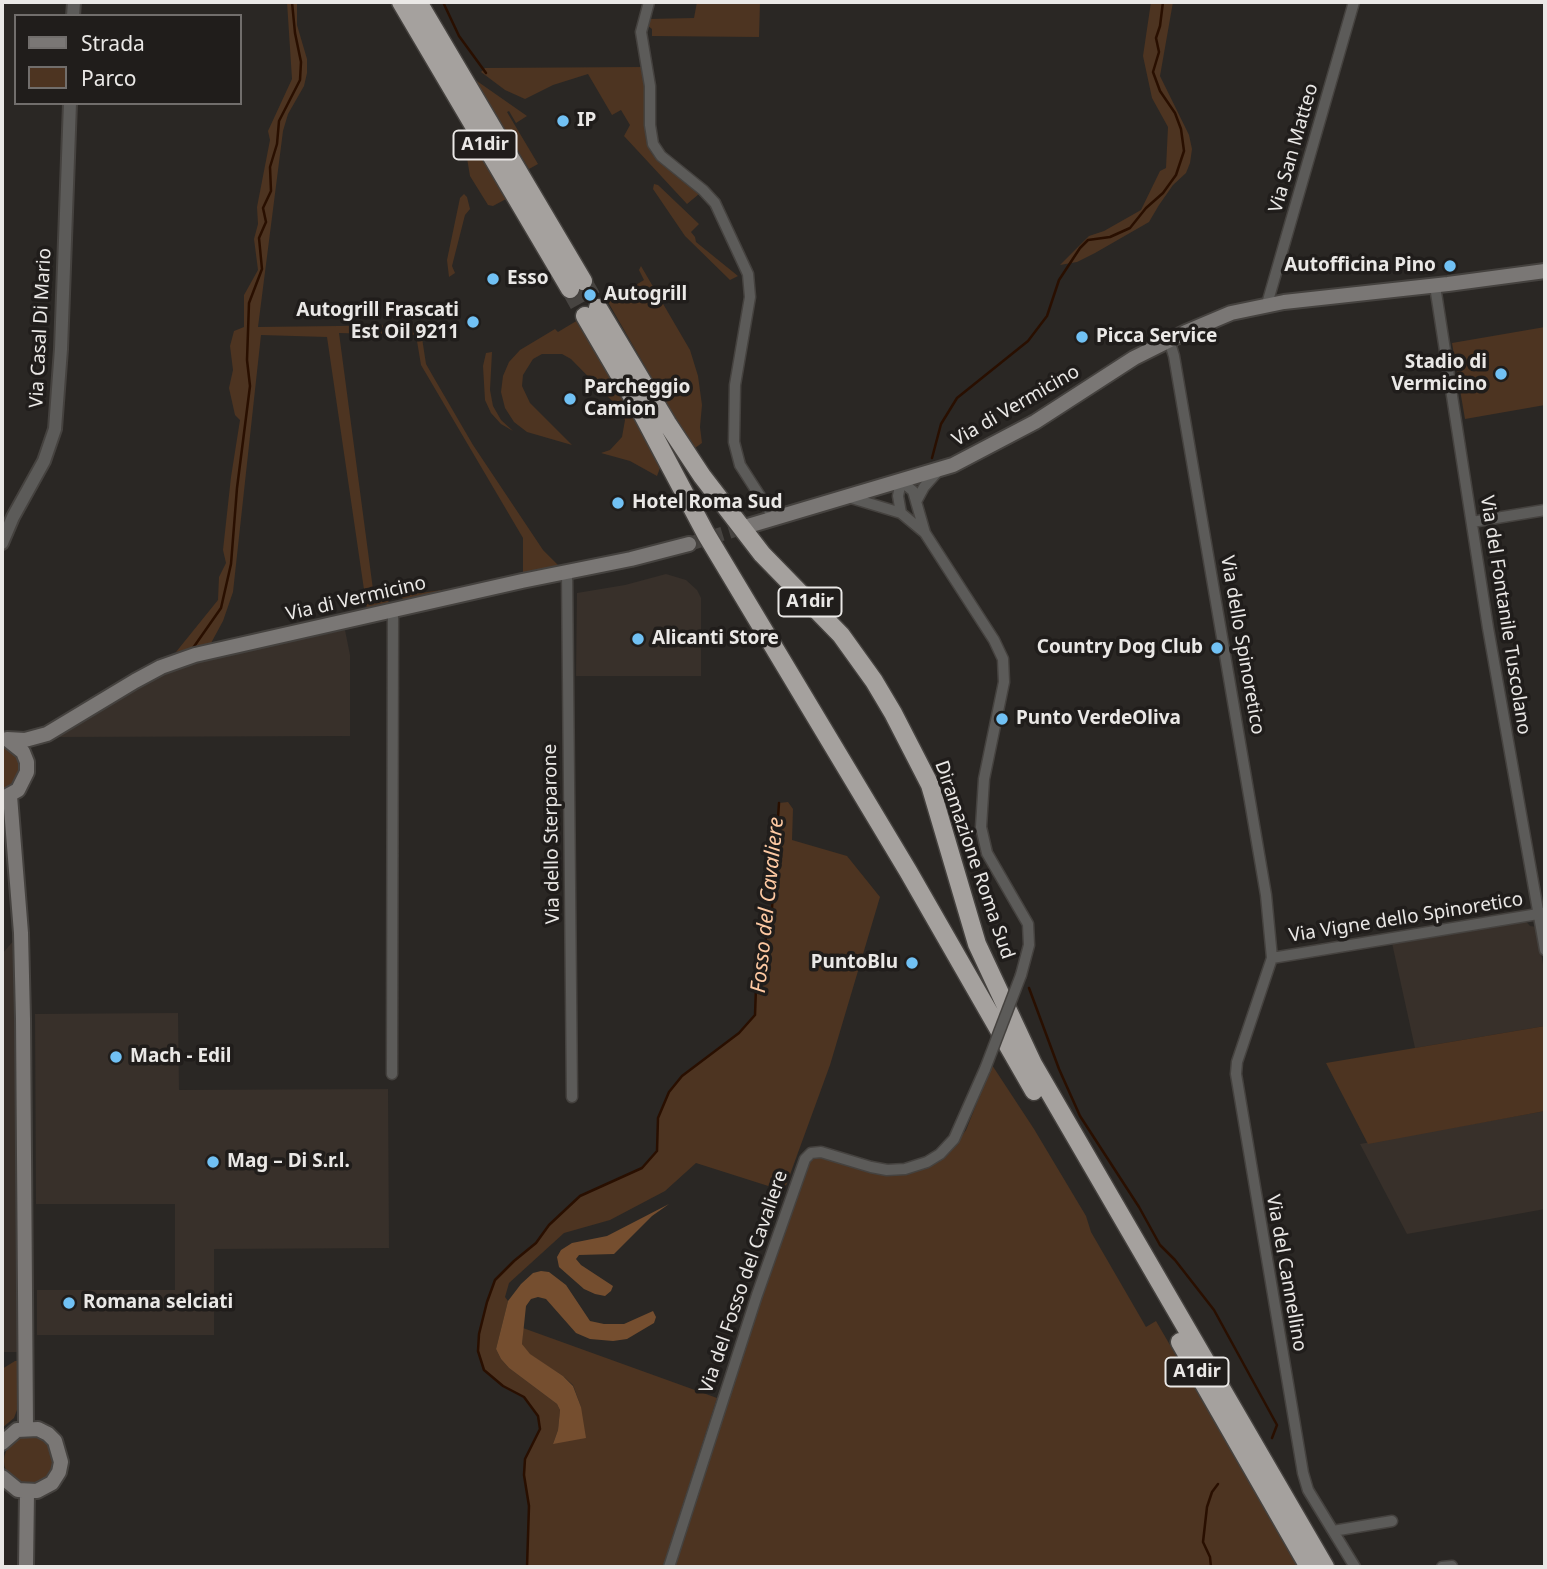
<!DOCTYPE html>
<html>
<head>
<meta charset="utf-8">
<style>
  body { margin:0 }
  #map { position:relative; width:1547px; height:1569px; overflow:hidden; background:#2a2724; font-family:"Noto Sans",sans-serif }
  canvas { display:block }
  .frame { position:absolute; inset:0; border:4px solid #eae8e6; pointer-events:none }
  .legend { position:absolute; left:14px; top:14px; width:228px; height:91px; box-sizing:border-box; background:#201d1b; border:2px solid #716e6c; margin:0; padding:9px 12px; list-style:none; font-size:21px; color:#eae8e6 }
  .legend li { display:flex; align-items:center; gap:14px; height:35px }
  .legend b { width:35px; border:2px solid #716e6c }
</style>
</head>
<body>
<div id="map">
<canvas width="1547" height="1569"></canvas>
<div class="frame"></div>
<ul class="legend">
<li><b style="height:9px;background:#7a7775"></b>Strada</li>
<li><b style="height:19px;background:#4d3421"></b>Parco</li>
</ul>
</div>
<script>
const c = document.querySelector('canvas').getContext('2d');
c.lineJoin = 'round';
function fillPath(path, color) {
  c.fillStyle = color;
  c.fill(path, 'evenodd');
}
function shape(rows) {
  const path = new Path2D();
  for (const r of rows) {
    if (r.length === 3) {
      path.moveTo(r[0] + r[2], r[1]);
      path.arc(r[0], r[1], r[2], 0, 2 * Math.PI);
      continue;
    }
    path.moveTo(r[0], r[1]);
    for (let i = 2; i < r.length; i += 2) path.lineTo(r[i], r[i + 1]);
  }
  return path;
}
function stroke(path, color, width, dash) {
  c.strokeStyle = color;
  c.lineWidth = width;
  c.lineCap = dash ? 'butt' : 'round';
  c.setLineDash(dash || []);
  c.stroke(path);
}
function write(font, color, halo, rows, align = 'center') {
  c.font = font + ' "Noto Sans",sans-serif';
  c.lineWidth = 7;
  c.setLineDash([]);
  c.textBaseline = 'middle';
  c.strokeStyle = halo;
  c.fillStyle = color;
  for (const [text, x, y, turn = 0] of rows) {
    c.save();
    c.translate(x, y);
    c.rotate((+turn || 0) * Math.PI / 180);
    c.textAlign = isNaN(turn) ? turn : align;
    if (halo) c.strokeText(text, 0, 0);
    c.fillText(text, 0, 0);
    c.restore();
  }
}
fillPath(shape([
  [666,574,686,580,697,590,701,598,701,676,576,676,577,593,625,585],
  [345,630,350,655,350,736,54,737,141,684,182,665],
  [1524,919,1530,926,1537,927,1545,977,1545,1026,1415,1048,1392,943],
  [15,939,19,1352,2,1352,2,954],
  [178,1013,179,1090,388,1089,389,1248,214,1249,214,1335,37,1335,37,1290,175,1290,175,1204,36,1204,35,1014],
  [1545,1111,1545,1209,1407,1234,1360,1144]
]), '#38302a');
fillPath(shape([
  [287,2,297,2,297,25,307,59,307,73,304,86,288,114,283,131,258,327,420,325,426,364,434,378,473,445,543,550,558,565,556,570,523,577,523,538,421,365,416,335,339,333,374,597,404,590,406,595,513,580,404,603,402,597,389,597,388,607,367,610,327,337,261,335,233,592,223,621,210,645,176,652,218,600,219,577,226,563,223,550,231,477,240,420,235,415,229,388,233,370,230,346,234,331,244,327,244,295,258,270,254,239,258,224,257,207,270,140,268,131,292,79],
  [697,2,760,2,759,37,652,36,652,29,648,26,648,19,694,18],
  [1151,2,1173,2,1160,76,1189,135,1192,149,1190,163,1186,173,1173,185,1159,205,1149,222,1095,253,1077,262,1060,265,1089,236,1104,231,1141,210,1160,171,1166,168,1168,127,1152,98,1143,56],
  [642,67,645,84,646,141,652,154,660,162,699,194,687,204,624,136,630,125,621,110,612,115,588,74,553,85,525,99,505,90,481,72,485,68],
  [474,79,527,116,516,123,509,111,507,112,538,164,529,169],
  [467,132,506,199,493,206,488,205,470,176,463,134],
  [654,184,658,185,699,224,691,232,695,237,696,242,738,276,730,280,685,236,653,189],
  [464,194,467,197,470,209,465,215,452,266,455,273,449,277,447,260,460,198],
  [641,266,690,350,698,376,702,405,700,427,702,443,695,448,669,408,608,302,644,280,639,270],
  [578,320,641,427,660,468,657,476,630,461,601,453,610,450,622,437,625,420,622,411,571,359,562,354,542,354,533,359,523,375,522,386,530,403,572,445,527,432,514,422,505,408,501,392,503,376,509,362,520,350,555,329,558,332],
  [1545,327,1545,405,1465,419,1452,343],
  [492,352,490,390,493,406,501,420,513,431,501,424,491,413,485,400,483,366,486,353],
  [2,744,16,754,20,770,14,785,2,793],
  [788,802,793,809,792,840,847,856,880,897,830,1065,784,1191,696,1163,665,1191,610,1220,564,1233,509,1283,505,1297,508,1301,496,1349,501,1359,509,1368,557,1404,560,1410,558,1430,553,1444,581,1407,573,1385,563,1376,529,1354,522,1344,523,1328,717,1398,663,1567,527,1567,529,1506,524,1475,525,1459,540,1429,538,1417,524,1397,503,1386,484,1370,478,1351,479,1334,487,1302,495,1280,514,1261,536,1243,549,1225,580,1196,642,1168,657,1151,658,1118,669,1092,682,1076,739,1033,755,1015,756,988,765,951,776,872,779,803],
  [1545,1026,1545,1111,1368,1144,1326,1063],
  [992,1065,1034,1129,1086,1216,1091,1232,1146,1327,1156,1321,1299,1567,672,1567,784,1230,811,1159,820,1156,891,1175,912,1173,939,1161,953,1148,966,1130],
  [15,1361,18,1361,17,1410,14,1418,2,1428,2,1369],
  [29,1461,25]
]), '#4d3421');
fillPath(shape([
  [669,1204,652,1216,614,1254,579,1255,576,1259,581,1265,613,1286,611,1291,605,1296,595,1294,584,1289,559,1267,557,1257,561,1250,572,1243,607,1236],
  [541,1271,549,1272,566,1285,590,1321,604,1324,624,1324,653,1311,656,1317,654,1323,627,1339,613,1341,590,1339,576,1333,546,1299,538,1297,531,1299,526,1306,522,1344,530,1354,563,1376,573,1386,581,1407,586,1438,553,1444,558,1430,560,1410,557,1404,509,1368,501,1359,496,1349,508,1301,521,1284,533,1273]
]), '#754e2f');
stroke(shape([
  [443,2,459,36,486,73],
  [932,458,941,424,957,398,1028,341,1047,316,1059,280,1080,248,1088,240,1110,237,1130,228,1146,208,1163,193,1176,175,1184,151,1181,129,1175,113,1160,91,1153,72,1159,52,1156,38,1160,26,1163,2],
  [193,648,221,608,231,564,237,488,250,386,247,360,249,303,262,269,259,238,266,222,263,208,271,191,270,167,277,144,279,121,300,80,301,62,295,33,292,2],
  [1029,988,1059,1069,1080,1116,1139,1207,1160,1245,1175,1260,1214,1310,1277,1425,1272,1438],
  [527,1567,529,1506,524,1475,525,1459,540,1429,538,1416,524,1397,503,1386,484,1370,478,1351,479,1334,487,1302,495,1280,514,1261,536,1243,549,1225,580,1196,642,1168,657,1151,658,1118,669,1092,682,1076,739,1033,755,1015,756,988,772,908,779,803],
  [1211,1567,1210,1557,1203,1542,1207,1507,1212,1492,1218,1484]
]), '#290f00', 2.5);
stroke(shape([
  [689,544,748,526]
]), '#474441', 14, [14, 7]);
stroke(shape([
  [583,281,598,308],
  [570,289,585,316]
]), '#474441', 18, [18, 9]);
const minor = shape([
  [649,2,641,32,650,86,650,125,653,144,661,156,703,190,715,203,748,274,750,297,735,385,734,442,740,465,774,518],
  [1435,286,1488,628,1545,950],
  [1267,304,1354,2],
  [1169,340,1174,356,1266,895,1272,958,1237,1062,1236,1074,1303,1473,1308,1490,1333,1531,1392,1521],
  [848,497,901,513],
  [917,500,924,487,939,470],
  [1472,522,1545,510],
  [925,533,901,513,898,496,901,481,913,491,925,533,994,640,1003,659,1004,682,984,779,981,827,987,853,1028,924,1029,945,1021,975],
  [567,572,572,1097],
  [1272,958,1544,913],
  [392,1074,393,611],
  [1333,1531,1355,1567],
  [669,1567,757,1295,805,1159,811,1153,821,1152,871,1167,887,1170,905,1169,927,1162,940,1154,954,1139,985,1069],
  [1442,1567,1452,1566]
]);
const tertiary = shape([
  [73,16,74,2],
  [2,543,13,517,44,461,55,429,61,349,70,103]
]);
const secondary = shape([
  [748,526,953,465,1035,422,1134,358,1186,332,1231,313,1284,302,1448,284,1545,271],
  [7,739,25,740,47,734,135,681,161,667,195,655,522,581,631,559,689,544],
  [10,796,21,933,23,1019,26,1428],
  [3,798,18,790,27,772,27,762,23,752,8,740],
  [2,1443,17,1430,38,1429,48,1434,55,1441,61,1462,59,1472,52,1483,37,1491,18,1490,2,1477],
  [26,1567,27,1492]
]);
const motorway = shape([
  [401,2,570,289],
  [418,2,583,281],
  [598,308,667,423,702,476,762,554,841,635,874,681,893,713,930,785,977,944,1033,1064,1325,1567],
  [585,316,643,415,706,534,908,871,1034,1091],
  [1180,1342,1309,1567]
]);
stroke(minor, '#45423f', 13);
stroke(tertiary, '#45423f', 16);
stroke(secondary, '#45423f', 18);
stroke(motorway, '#45423f', 21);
stroke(minor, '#5c5b59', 10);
stroke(tertiary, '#5c5b59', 12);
stroke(secondary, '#7a7775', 14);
stroke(motorway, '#a5a19e', 18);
const minorBridge = shape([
  [985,1069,1021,975]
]);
stroke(minorBridge, '#45423f', 13, []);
stroke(minorBridge, '#5c5b59', 10);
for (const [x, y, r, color] of [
  [563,121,7,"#71c1f4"],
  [1450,266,7,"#71c1f4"],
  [493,279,7,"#71c1f4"],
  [590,295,7,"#71c1f4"],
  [473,322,7,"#71c1f4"],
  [1082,337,7,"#71c1f4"],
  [1501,374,7,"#71c1f4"],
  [570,399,7,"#71c1f4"],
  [618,503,7,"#71c1f4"],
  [638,639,7,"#71c1f4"],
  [1217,648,7,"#71c1f4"],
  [1002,719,7,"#71c1f4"],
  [912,963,7,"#71c1f4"],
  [116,1057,7,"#71c1f4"],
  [213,1162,7,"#71c1f4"],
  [69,1303,7,"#71c1f4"]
]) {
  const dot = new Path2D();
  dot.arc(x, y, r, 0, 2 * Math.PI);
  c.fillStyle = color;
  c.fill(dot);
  stroke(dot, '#201d1b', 2.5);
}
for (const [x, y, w] of [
  [485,145,63],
  [810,602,63],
  [1197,1372,63]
]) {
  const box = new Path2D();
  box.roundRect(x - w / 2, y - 14.5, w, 29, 5);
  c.fillStyle = '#201d1b';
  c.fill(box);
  stroke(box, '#eae8e6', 2);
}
write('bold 18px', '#eae8e6', null, [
  ["A1dir",485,145],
  ["A1dir",810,602],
  ["A1dir",1197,1372]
]);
write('bold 19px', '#eae8e6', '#201d1b', [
  ["IP",577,121],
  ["Autofficina Pino",1436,266,"right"],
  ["Esso",507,279],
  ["Autogrill",604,295],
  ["Autogrill Frascati",459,311,"right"],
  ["Est Oil 9211",459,333,"right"],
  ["Picca Service",1096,337],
  ["Stadio di",1487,363,"right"],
  ["Vermicino",1487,385,"right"],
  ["Parcheggio",584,388],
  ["Camion",584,410],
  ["Hotel Roma Sud",632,503],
  ["Alicanti Store",652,639],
  ["Country Dog Club",1203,648,"right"],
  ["Punto VerdeOliva",1016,719],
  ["PuntoBlu",898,963,"right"],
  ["Mach - Edil",130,1057],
  ["Mag – Di S.r.l.",227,1162],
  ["Romana selciati",83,1303]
], 'left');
write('19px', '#eae8e6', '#201d1b', [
  ["Via San Matteo",1294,148,-74],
  ["Via Casal Di Mario",41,328,-87],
  ["Via di Vermicino",1016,406,-30],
  ["Via di Vermicino",356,599,-13],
  ["Via del Fontanile Tuscolano",1505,615,81],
  ["Via dello Spinoretico",1242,645,80],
  ["Via dello Sterparone",552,834,-91],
  ["Diramazione Roma Sud",974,860,71],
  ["Via Vigne dello Spinoretico",1406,918,-9],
  ["Via del Cannellino",1286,1273,80],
  ["Via del Fosso del Cavaliere",744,1282,-71]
]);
write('italic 21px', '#fec9a2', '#201d1b', [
  ["Fosso del Cavaliere",768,905,-84]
]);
</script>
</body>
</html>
